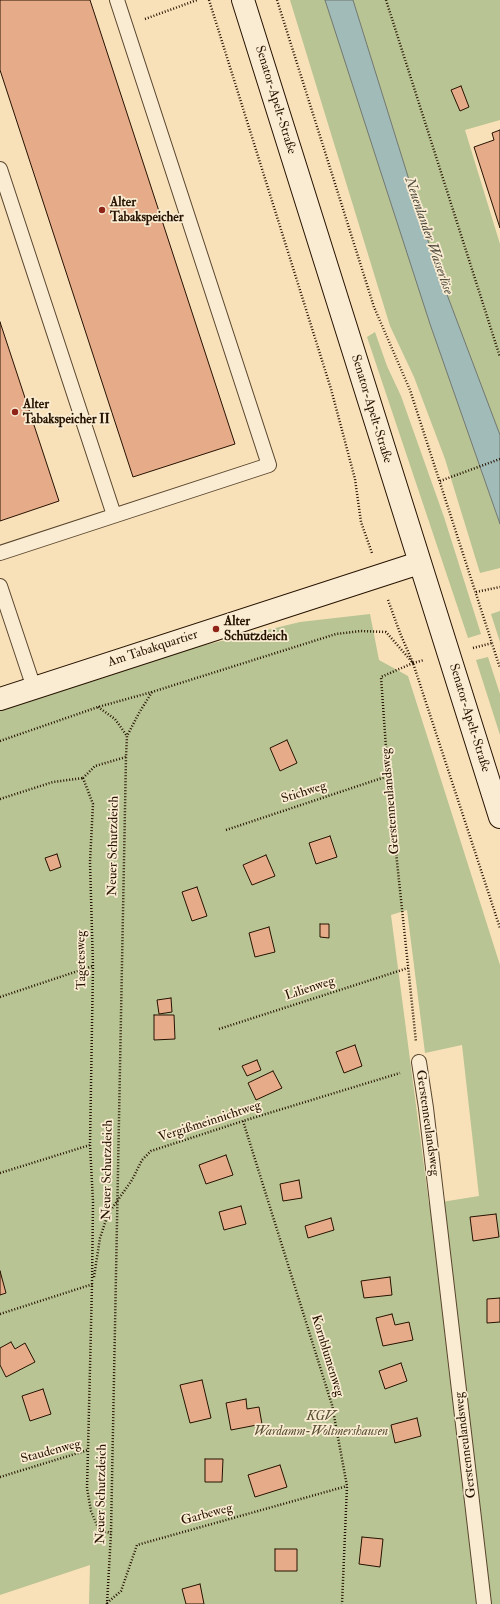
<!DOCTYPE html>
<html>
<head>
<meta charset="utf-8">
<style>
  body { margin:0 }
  canvas { display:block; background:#f8e1b9 }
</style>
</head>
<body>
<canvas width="500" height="1604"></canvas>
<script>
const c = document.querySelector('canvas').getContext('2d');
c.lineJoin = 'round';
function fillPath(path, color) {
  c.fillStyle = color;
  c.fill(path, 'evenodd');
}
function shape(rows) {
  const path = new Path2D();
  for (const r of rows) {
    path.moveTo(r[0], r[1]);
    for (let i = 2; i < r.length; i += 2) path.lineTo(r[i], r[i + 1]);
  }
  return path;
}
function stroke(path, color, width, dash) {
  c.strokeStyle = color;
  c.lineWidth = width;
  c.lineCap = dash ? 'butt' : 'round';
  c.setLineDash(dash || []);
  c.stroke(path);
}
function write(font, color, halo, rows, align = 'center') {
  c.font = font + ' "IM FELL Double Pica",serif';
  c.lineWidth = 3.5;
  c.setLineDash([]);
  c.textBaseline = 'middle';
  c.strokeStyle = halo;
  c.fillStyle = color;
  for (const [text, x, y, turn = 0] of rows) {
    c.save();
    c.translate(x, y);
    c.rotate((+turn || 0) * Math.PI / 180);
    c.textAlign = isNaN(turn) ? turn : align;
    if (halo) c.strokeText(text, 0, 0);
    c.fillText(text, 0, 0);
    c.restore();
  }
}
fillPath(shape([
  [290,0,325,0,430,324,498,519,500,524,500,568,480,573,445,459,414,377,390,326],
  [353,0,500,0,500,120,465,130,500,244,500,435,434,260],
  [375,332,387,366,401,396,444,517,481,634,468,638,367,337],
  [500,611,500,642,491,614],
  [370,614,379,660,408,676,500,965,500,1604,89,1604,90,1565,0,1595,0,710,176,652,300,622],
  [407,910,425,1053,462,1045,479,1196,429,1204,391,915],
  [488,657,500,694,500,735,476,660]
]), '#b8c494');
const water = shape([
  [325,0,353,0,434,260,500,435,500,524,430,324,325,0]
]);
fillPath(water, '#a1bbb9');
stroke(water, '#70776f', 1);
const building = shape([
  [0,0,90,0,235,444,133,477,0,70,0,0],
  [461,86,469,107,460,111,451,90,461,86],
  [500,130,500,228,474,147,494,140,492,133,500,130],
  [0,322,59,501,0,521,0,322],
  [287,740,297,763,280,771,270,748,287,740],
  [330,836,337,857,316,864,309,843,330,836],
  [57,854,61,867,50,871,45,858,57,854],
  [266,855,275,876,252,885,243,865,266,855],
  [197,887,207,916,192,921,182,892,197,887],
  [320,924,329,924,329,938,320,937,320,924],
  [269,927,275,952,255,957,249,933,269,927],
  [171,998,172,1012,159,1014,157,1000,171,998],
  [154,1015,174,1015,175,1039,154,1040,154,1015],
  [355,1045,362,1066,344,1073,336,1052,355,1045],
  [257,1060,261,1070,247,1076,242,1066,257,1060],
  [273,1071,282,1088,256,1100,248,1083,273,1071],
  [226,1155,233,1175,206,1184,199,1165,226,1155],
  [299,1180,302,1198,283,1201,280,1184,299,1180],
  [241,1206,246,1224,224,1230,219,1212,241,1206],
  [496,1214,499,1237,473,1241,470,1217,496,1214],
  [331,1218,334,1230,308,1238,305,1226,331,1218],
  [0,1271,6,1293,0,1295,0,1271],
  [390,1277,392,1295,364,1298,361,1281,390,1277],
  [500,1298,500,1322,487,1323,487,1299,500,1298],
  [392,1314,395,1325,409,1322,413,1340,383,1346,376,1318,392,1314],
  [11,1342,15,1349,25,1343,35,1362,6,1377,0,1365,0,1348,11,1342],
  [401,1363,407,1381,385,1389,379,1371,401,1363],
  [202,1380,211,1418,190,1423,180,1385,202,1380],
  [43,1389,51,1414,30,1421,22,1396,43,1389],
  [246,1399,247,1409,259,1407,262,1424,231,1430,226,1403,246,1399],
  [417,1418,421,1436,395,1443,391,1425,417,1418],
  [205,1459,223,1459,222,1482,205,1482,205,1459],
  [280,1465,287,1487,255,1497,248,1475,280,1465],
  [362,1537,383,1539,380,1567,359,1564,362,1537],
  [275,1549,297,1549,297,1571,275,1571,275,1549],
  [200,1584,204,1604,186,1604,182,1589,200,1584]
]);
fillPath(building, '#e6ac8a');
stroke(building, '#261200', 1);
const lane = shape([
  [0,169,114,515],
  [0,553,269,465,117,0],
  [0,586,34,688],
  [419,1062,426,1108,484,1604]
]);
const secondary = shape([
  [243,0,500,817],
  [0,699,419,563]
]);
stroke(lane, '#5a462e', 16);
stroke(secondary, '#261200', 24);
stroke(shape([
  [209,0,331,389,355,479,361,522,372,553],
  [277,0,374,307,410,390,500,668],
  [386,0,500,357],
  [145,19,197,0],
  [440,481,500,459],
  [476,592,500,587],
  [388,600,400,633,413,663,500,928],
  [473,648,492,643],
  [413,663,381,677,388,776,416,1042],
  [98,707,115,719,127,736],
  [0,741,98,707,152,692,336,634,361,631,386,632,413,663,424,660],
  [83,778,93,804,90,862,93,966,90,1145,93,1202,92,1285,88,1450],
  [83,778,95,766,126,757],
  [0,799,53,782,83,778],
  [226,830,388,776],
  [0,997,93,966],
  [219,1029,408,968],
  [243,1121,332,1405,347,1486,342,1604],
  [0,1173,90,1145],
  [94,1277,100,1238,108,1214,132,1180,142,1160,151,1151,243,1121,400,1073],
  [0,1314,93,1284],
  [0,1477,88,1450,87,1488,91,1511,99,1530,111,1533],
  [107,1603,121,1591,137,1545,347,1486],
  [107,1604,111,1533,126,757,127,736,139,713,152,692]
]), '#261200', 2.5, [1, 2]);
stroke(lane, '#faecd2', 14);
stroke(secondary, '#faecd2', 22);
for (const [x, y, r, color] of [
  [102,210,4,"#8f2418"],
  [15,412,4,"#8f2418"],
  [216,629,4,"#8f2418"]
]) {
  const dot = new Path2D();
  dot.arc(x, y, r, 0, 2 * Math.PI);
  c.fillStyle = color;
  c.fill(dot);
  stroke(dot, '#faecd2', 1.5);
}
write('13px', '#261200', '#faecd2', [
  ["Senator-Apelt-Straße",275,100,73],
  ["Senator-Apelt-Straße",371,409,73],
  ["Am Tabakquartier",153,649,-18],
  ["Senator-Apelt-Straße",469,718,73],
  ["Stichweg",304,793,-18],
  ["Gerstenneulandsweg",391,801,-95],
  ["Neuer Schutzdeich",114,846,-89],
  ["Tagetesweg",82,960,-91],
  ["Lilienweg",310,989,-18],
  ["Vergißmeinnichtweg",210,1122,-18],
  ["Gerstenneulandsweg",427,1123,82],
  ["Neuer Schutzdeich",108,1170,-89],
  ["Kornblumenweg",327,1356,73],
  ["Gerstenneulandsweg",466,1445,-97],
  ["Staudenweg",51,1452,-15],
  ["Neuer Schutzdeich",102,1494,-89],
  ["Garbeweg",207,1515,-15]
]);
write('bold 13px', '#261200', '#faecd2', [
  ["Alter",110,203],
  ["Tabakspeicher",110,218],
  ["Alter",23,405],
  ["Tabakspeicher II",23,420],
  ["Alter",224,622],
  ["Schutzdeich",224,637]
], 'left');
write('italic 13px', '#595034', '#faecd2', [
  ["KGV",321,1417],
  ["Wardamm-Woltmershausen",321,1432]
]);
write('italic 14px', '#514d41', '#faecd2', [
  ["Neuenlander Wasserlöse",428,236,71]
]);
</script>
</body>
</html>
